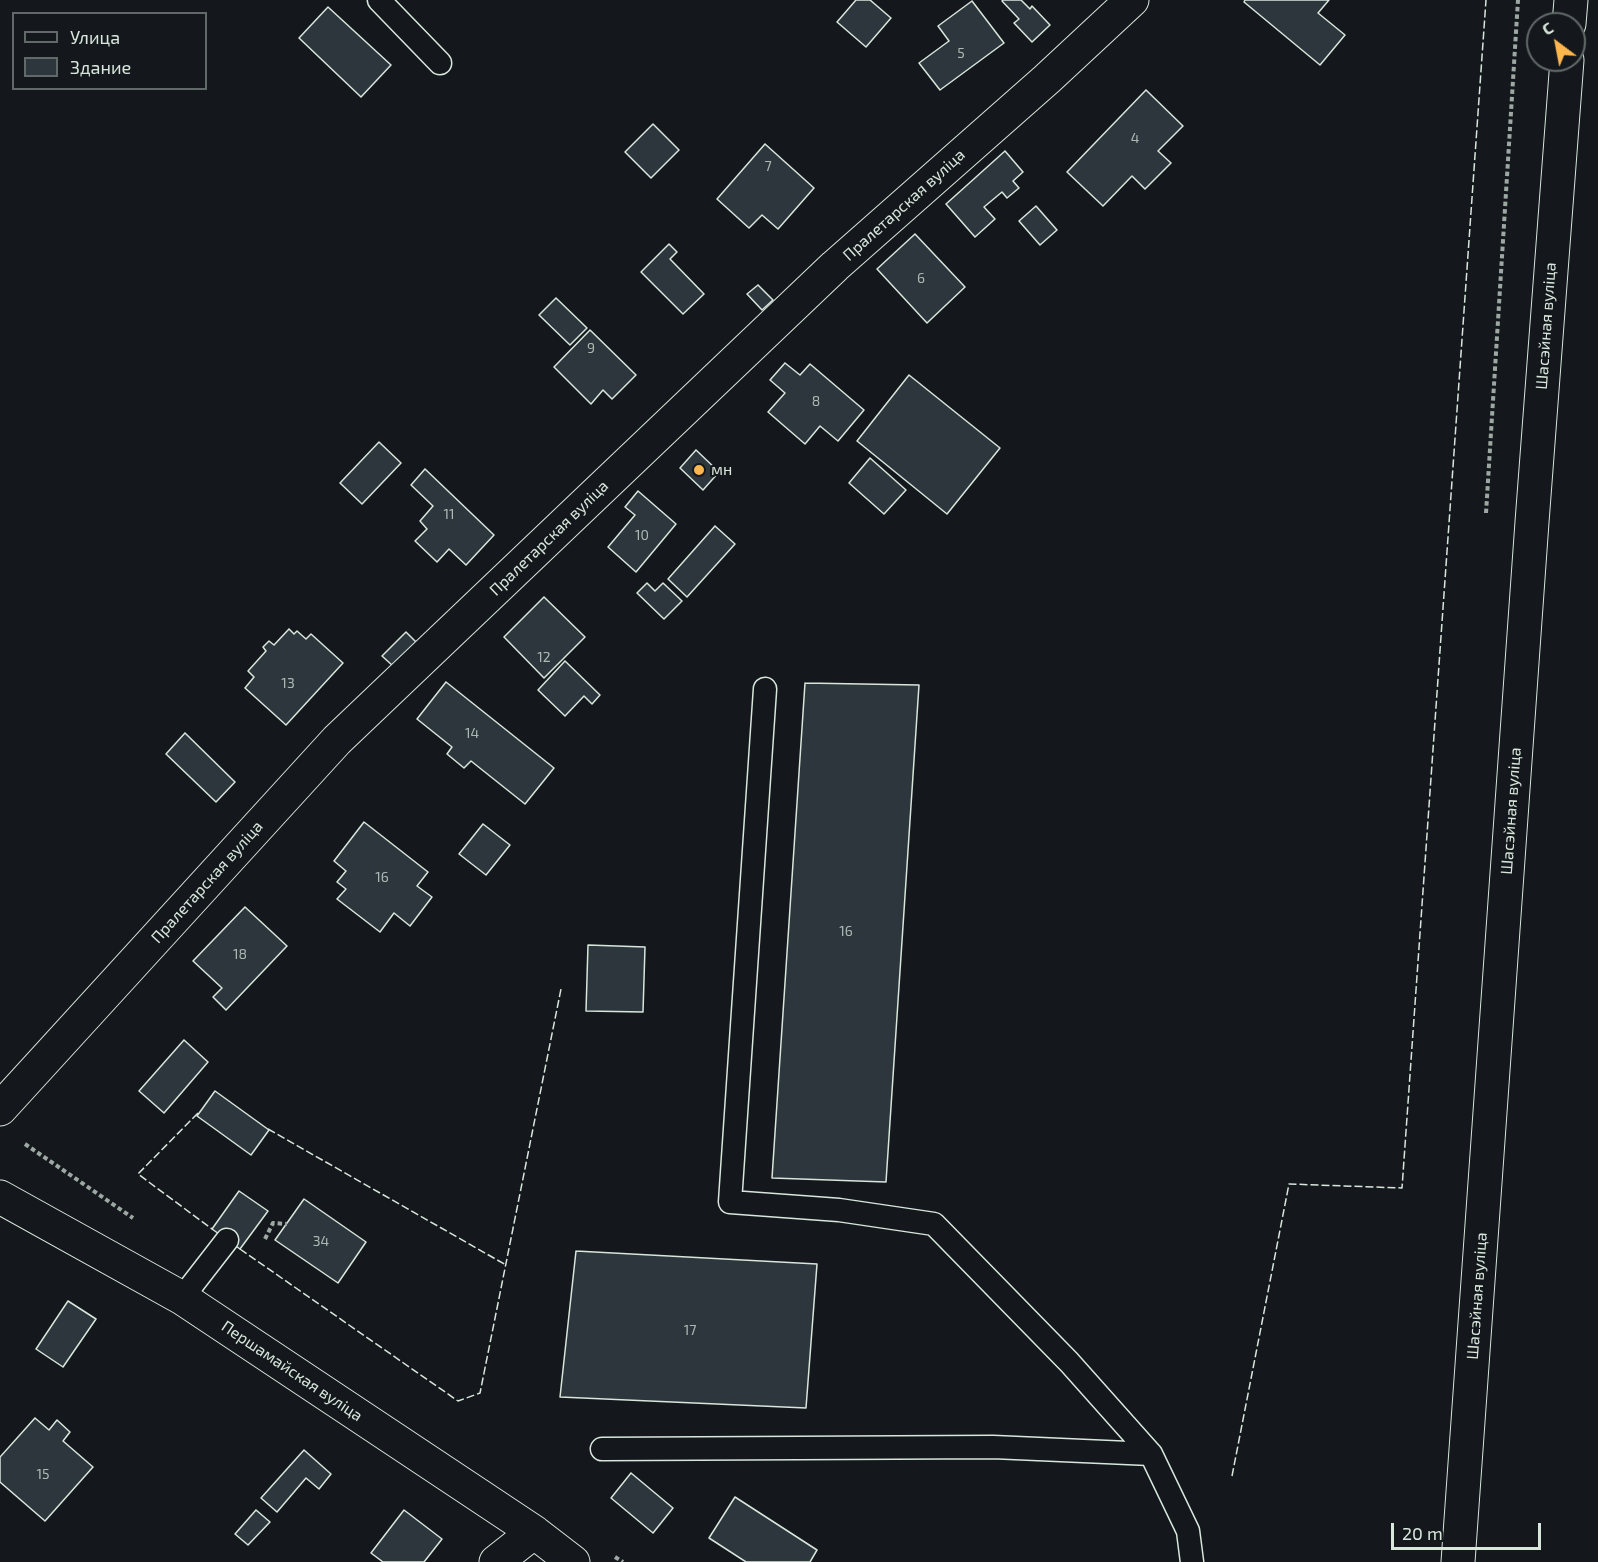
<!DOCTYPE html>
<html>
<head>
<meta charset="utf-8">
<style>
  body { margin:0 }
  #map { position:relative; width:1598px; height:1562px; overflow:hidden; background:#14181c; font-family:"Exo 2",sans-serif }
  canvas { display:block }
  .legend { position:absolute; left:12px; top:12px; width:195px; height:78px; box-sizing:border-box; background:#14181c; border:2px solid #626a69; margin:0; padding:8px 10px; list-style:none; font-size:18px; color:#d8e6dc }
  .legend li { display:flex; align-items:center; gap:12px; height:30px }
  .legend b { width:30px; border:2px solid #626a69 }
  .north { position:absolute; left:1526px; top:12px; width:60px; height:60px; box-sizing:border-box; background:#14181c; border:2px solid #626a69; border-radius:50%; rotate:328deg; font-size:16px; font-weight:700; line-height:24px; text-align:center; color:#d8e6dc }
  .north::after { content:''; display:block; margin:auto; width:21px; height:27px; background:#ffb74d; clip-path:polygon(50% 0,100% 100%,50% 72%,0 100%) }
  .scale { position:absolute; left:1391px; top:1523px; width:150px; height:27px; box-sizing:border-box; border:3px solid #d8e6dc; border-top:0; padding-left:8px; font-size:18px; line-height:21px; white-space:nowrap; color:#d8e6dc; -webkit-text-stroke:4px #14181c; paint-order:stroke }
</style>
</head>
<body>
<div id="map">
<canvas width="1598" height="1562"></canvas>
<ul class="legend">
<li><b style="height:8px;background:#14181c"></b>Улица</li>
<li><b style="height:16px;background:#2c363c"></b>Здание</li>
</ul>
<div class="north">С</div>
<div class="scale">20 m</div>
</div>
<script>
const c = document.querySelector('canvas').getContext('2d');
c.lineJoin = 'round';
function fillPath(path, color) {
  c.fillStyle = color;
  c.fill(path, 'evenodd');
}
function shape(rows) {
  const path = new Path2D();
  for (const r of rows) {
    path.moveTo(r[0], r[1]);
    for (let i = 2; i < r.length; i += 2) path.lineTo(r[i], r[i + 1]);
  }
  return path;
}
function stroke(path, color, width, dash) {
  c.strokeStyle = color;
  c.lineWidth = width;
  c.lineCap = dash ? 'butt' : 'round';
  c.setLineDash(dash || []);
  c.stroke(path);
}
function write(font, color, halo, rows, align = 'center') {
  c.font = font + ' "Exo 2",sans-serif';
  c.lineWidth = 4.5;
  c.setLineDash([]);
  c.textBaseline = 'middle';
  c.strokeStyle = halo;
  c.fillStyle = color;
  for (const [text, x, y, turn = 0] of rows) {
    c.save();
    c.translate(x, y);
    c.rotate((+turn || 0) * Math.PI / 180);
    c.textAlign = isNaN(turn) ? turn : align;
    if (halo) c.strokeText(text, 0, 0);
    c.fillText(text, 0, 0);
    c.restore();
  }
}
const building = shape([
  [856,0,870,0,891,18,866,47,837,22,856,0],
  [1003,0,1021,0,1030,9,1032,6,1050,25,1032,42,1014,23,1019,19,1002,1,1003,0],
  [1245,0,1329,0,1318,13,1345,35,1320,65,1244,2,1245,0],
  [972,1,1004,43,940,90,919,63,949,41,938,26,972,1],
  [328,7,391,65,361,97,299,38,328,7],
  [1146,90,1183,126,1158,151,1171,163,1145,189,1132,176,1103,206,1067,172,1146,90],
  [653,124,679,150,651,178,625,152,653,124],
  [765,144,814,188,778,229,762,215,749,228,717,199,765,144],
  [1005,151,1023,172,1013,181,1019,188,1007,198,1002,192,984,207,995,219,975,237,946,204,1005,151],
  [1036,206,1057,230,1040,245,1019,221,1036,206],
  [915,234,965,287,927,323,877,269,915,234],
  [669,244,677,252,670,259,704,294,683,314,641,272,669,244],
  [758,285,773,300,762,310,747,294,758,285],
  [556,298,587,328,570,345,539,315,556,298],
  [590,330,636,375,612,399,603,390,591,404,554,367,590,330],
  [785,363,800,375,810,364,864,410,838,441,820,426,805,444,768,412,785,393,770,380,785,363],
  [909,375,1000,448,947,514,857,441,909,375],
  [379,442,401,463,362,504,340,483,379,442],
  [696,450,719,472,703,490,680,468,696,450],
  [870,458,906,490,884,514,849,483,870,458],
  [425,469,494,535,466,565,449,549,437,562,415,541,427,529,420,521,433,506,411,485,425,469],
  [638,491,676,524,636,572,608,547,635,515,625,507,638,491],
  [715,526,735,544,687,597,668,579,715,526],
  [647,583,655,591,663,583,682,601,664,619,637,593,647,583],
  [544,597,585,637,544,678,504,637,544,597],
  [289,629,294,634,297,631,306,639,311,634,343,663,286,725,245,688,254,677,248,671,266,651,263,647,269,641,274,645,289,629],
  [406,632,417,643,393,666,382,656,406,632],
  [565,661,600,695,592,704,584,696,565,716,538,690,565,661],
  [446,682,554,768,525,804,471,761,464,768,447,754,452,747,417,719,446,682],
  [805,683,919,685,886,1182,772,1178,805,683],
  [185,733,235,782,216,802,166,754,185,733],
  [364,822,428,872,417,886,432,897,410,926,394,913,380,932,337,899,346,889,337,882,346,871,334,861,364,822],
  [483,824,510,845,486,875,459,854,483,824],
  [245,907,287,946,226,1010,213,997,222,988,193,961,245,907],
  [588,945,645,947,643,1012,586,1011,588,945],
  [184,1040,208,1062,164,1113,139,1091,184,1040],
  [215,1091,269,1130,251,1155,197,1116,215,1091],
  [239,1191,268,1211,240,1249,212,1229,239,1191],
  [304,1199,366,1242,338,1283,275,1240,304,1199],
  [576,1251,817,1264,806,1408,560,1397,576,1251],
  [68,1301,96,1319,63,1367,36,1349,68,1301],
  [35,1418,49,1430,57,1420,70,1432,63,1441,93,1467,45,1521,0,1482,0,1457,35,1418],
  [304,1450,331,1474,319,1489,306,1478,277,1512,261,1498,304,1450],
  [631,1473,673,1508,653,1533,611,1498,631,1473],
  [735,1497,817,1550,810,1562,746,1562,709,1538,735,1497],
  [256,1510,270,1522,248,1545,235,1534,256,1510],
  [404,1510,442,1539,424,1562,383,1562,371,1553,404,1510]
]);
fillPath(building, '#2c363c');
stroke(building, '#d8e6dc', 1.5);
const service = shape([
  [379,0,440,63],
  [765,689,730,1202,839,1210,934,1224,1069,1362,1151,1454,1188,1531,1192,1562],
  [182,1298,227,1240],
  [602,1449,993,1447,1151,1454]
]);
const minor = shape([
  [0,1109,337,740,835,266,1047,79,1132,0],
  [0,1197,182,1298,534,1532,573,1562],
  [496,1562,534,1532]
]);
const primary = shape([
  [1569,24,1571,0],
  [1458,1562,1532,522,1567,60]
]);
stroke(service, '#d8e6dc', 25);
stroke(minor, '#d8e6dc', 35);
stroke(primary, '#d8e6dc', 35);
stroke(shape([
  [1486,513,1518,0],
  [25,1144,133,1218],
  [265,1239,273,1223,287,1224],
  [615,1557,623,1562]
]), '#9da8a2', 4, [4.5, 3]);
stroke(service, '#14181c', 22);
stroke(minor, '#14181c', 33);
stroke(primary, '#14181c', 33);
stroke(shape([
  [198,1113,138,1174,212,1229],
  [268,1129,506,1265],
  [240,1249,458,1401,480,1393,561,989],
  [1232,1476,1289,1184,1402,1188,1486,0]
]), '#d8e6dc', 1.5, [8, 3]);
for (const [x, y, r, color] of [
  [699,470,6,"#ffb74d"]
]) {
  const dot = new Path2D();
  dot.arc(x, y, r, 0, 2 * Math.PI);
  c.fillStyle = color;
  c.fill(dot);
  stroke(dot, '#14181c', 2);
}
write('14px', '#adbab4', null, [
  ["5",961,53],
  ["4",1135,138],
  ["7",768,166],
  ["6",921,278],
  ["9",591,348],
  ["8",816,401],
  ["11",449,514],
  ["10",642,535],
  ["12",544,657],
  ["13",288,683],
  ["14",472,733],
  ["16",382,877],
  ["16",846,931],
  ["18",240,954],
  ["34",321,1241],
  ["17",690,1330],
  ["15",43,1474]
]);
write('16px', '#d8e6dc', '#14181c', [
  ["Пралетарская вуліца",904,205,-42],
  ["Шасэйная вуліца",1546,326,-86],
  ["Пралетарская вуліца",549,538,-44],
  ["Шасэйная вуліца",1511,811,-86],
  ["Пралетарская вуліца",207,882,-48],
  ["Шасэйная вуліца",1477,1296,-86],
  ["Першамайская вуліца",292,1371,34]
]);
write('16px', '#d8e6dc', '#14181c', [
  ["мн",711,470]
], 'left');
</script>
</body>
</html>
